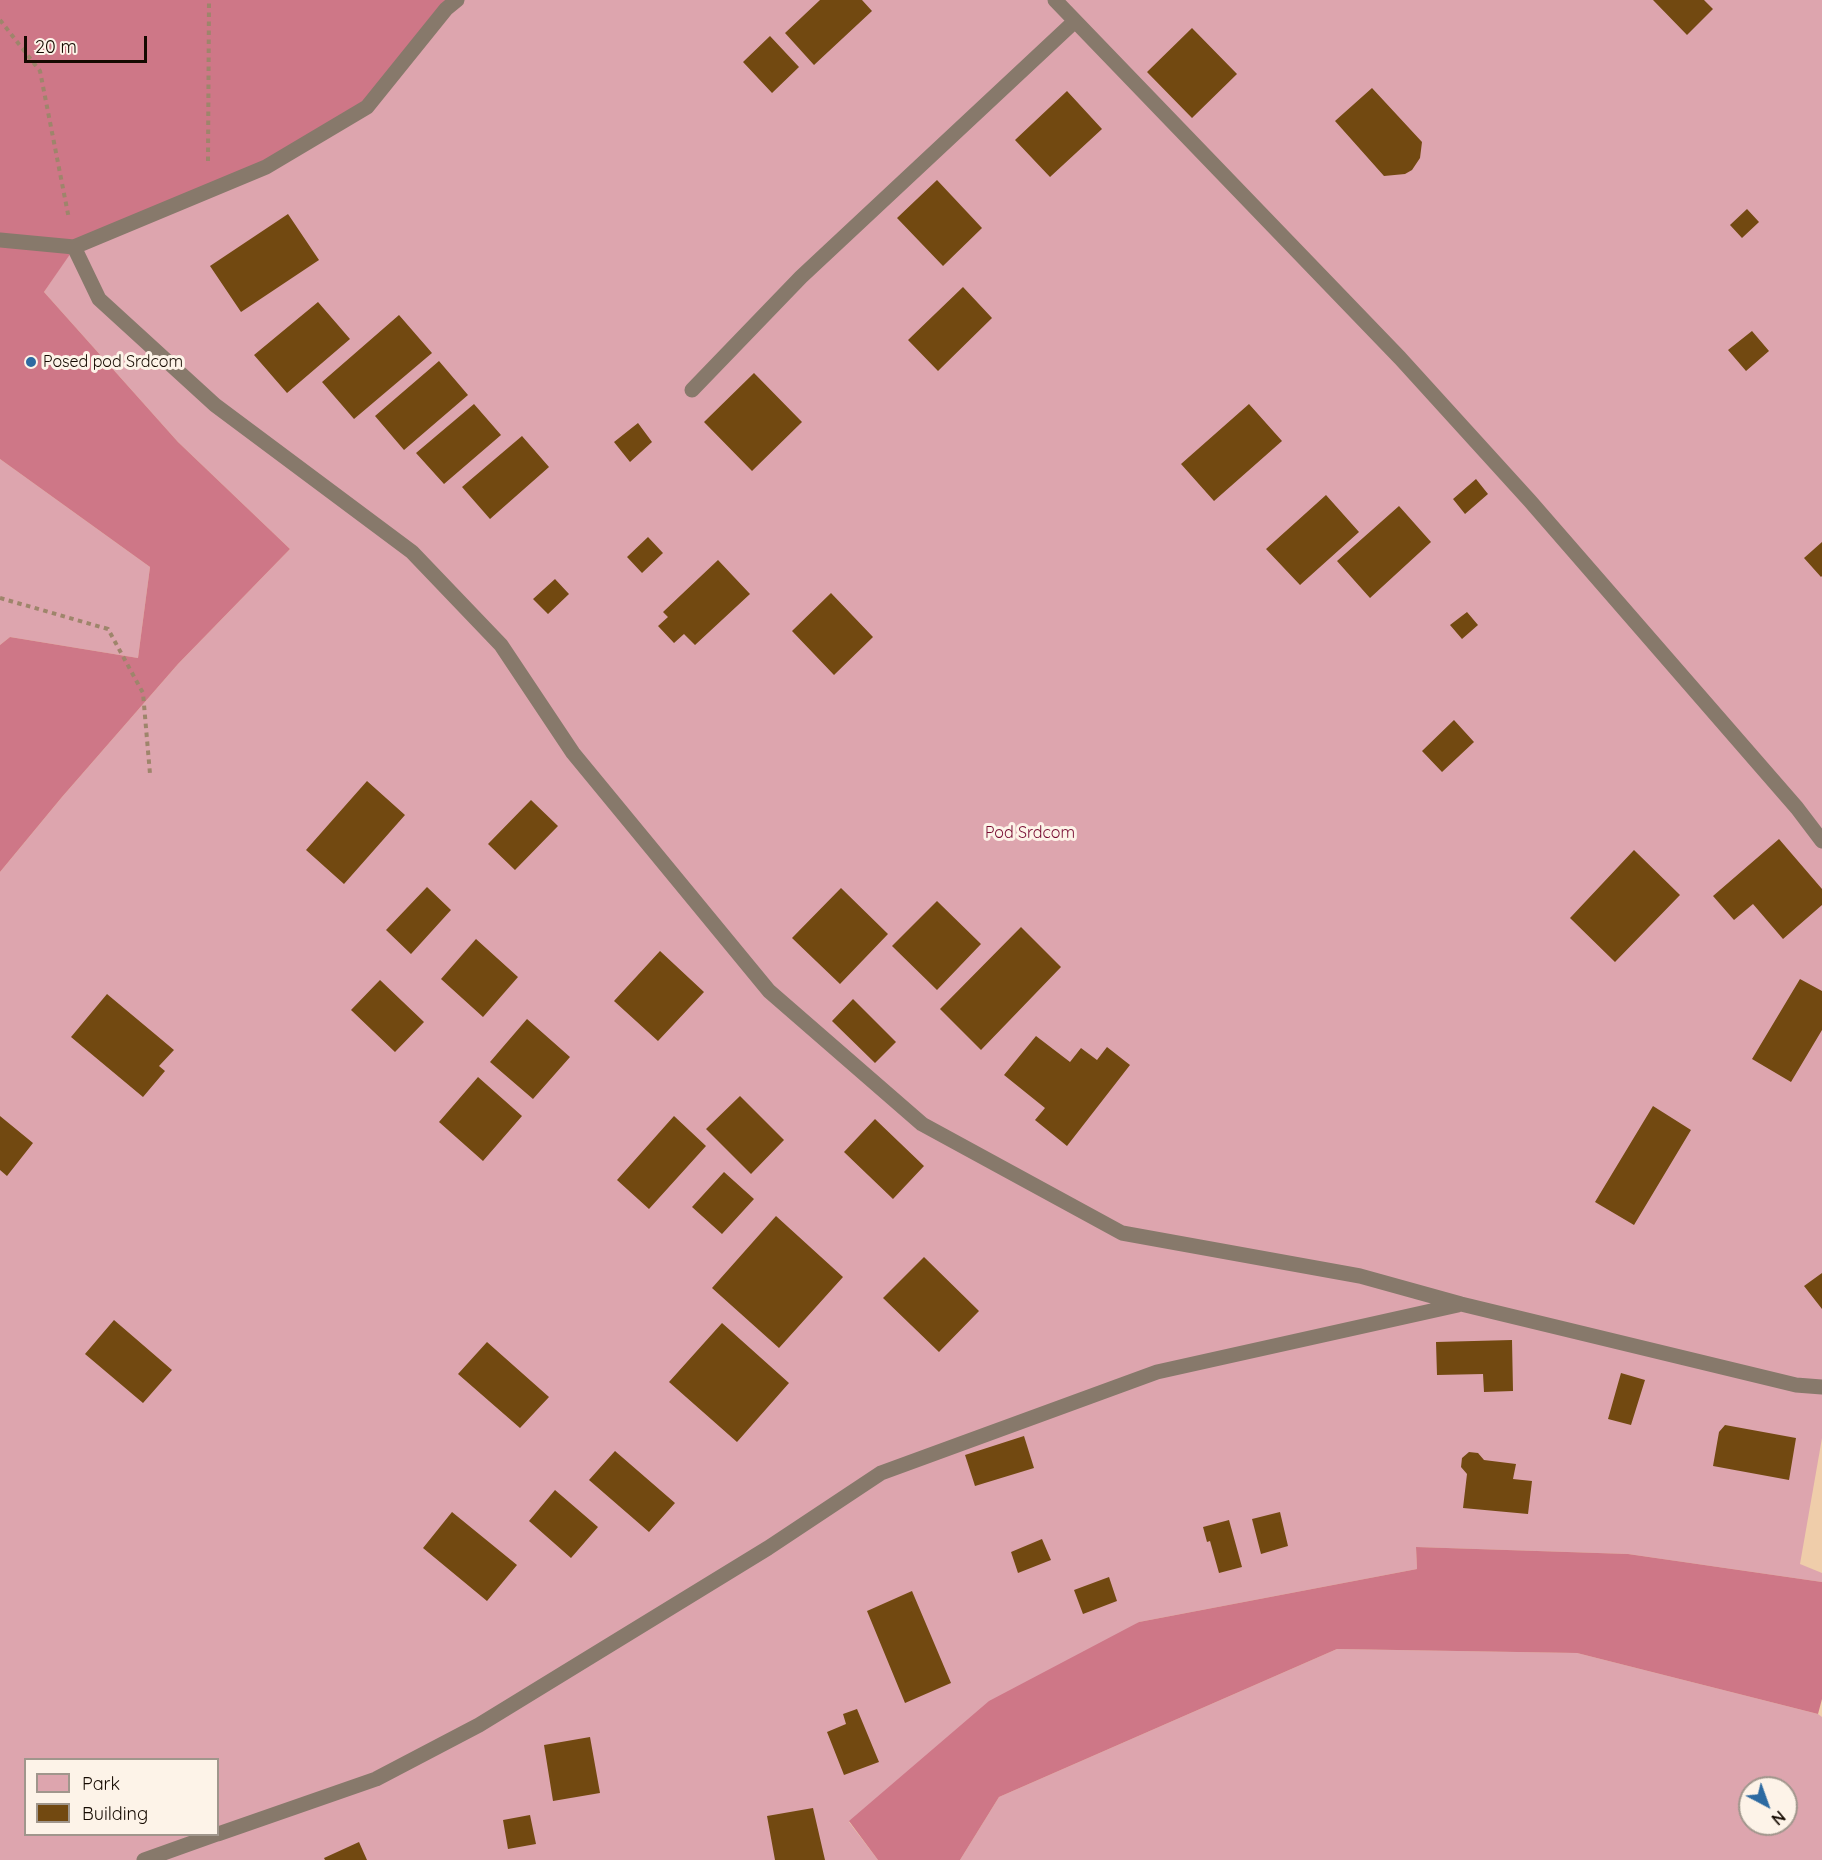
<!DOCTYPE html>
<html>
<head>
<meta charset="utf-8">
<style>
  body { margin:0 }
  #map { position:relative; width:1822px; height:1860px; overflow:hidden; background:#efcdaa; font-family:Quicksand,sans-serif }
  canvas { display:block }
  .legend { position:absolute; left:24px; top:1758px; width:195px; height:78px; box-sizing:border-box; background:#fdf3e8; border:2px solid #a0968c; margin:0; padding:8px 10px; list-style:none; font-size:18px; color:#150a01 }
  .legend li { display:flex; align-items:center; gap:12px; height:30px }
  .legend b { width:30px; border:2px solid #a0968c }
  .north { position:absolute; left:1738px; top:1776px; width:60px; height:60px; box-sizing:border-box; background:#fdf3e8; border:2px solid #a0968c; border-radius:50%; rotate:139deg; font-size:16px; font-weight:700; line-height:24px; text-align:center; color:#150a01 }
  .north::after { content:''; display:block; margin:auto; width:21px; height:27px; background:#2d6aa1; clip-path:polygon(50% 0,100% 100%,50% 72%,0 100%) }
  .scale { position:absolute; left:24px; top:36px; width:123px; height:27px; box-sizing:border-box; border:3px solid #150a01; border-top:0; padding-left:8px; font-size:18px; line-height:21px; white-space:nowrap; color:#150a01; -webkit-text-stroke:4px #fdf3e8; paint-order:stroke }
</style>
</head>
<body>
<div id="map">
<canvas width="1822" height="1860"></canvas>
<ul class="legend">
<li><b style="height:16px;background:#dda5ae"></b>Park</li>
<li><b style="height:16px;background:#724911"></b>Building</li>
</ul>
<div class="north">N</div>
<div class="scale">20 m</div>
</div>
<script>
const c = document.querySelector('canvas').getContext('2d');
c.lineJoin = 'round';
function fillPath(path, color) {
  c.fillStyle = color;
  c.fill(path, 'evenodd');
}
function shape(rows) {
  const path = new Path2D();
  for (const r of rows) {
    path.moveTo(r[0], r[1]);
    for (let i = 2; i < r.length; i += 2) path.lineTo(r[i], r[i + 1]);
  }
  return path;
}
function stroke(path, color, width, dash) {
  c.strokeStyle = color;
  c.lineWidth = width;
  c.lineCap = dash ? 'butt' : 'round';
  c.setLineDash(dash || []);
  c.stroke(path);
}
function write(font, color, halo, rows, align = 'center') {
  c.font = font + ' Quicksand,sans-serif';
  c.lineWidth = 6;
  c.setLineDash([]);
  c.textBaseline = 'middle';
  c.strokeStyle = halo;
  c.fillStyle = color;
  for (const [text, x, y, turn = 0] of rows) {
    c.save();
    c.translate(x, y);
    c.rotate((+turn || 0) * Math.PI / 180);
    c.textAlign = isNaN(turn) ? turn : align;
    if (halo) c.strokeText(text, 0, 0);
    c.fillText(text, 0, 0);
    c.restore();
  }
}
fillPath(shape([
  [457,0,1822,0,1822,1438,1800,1564,1822,1573,1822,1582,1628,1554,1416,1547,1417,1569,1139,1622,849,1822,878,1860,0,1860,0,872,62,797,178,664,290,549,178,442,44,292,74,247],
  [26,1760,218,1760,218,1834,26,1834],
  [0,459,150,567,138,658,10,637,0,645],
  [1337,1649,1577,1653,1818,1714,1822,1717,1822,1860,960,1860,999,1797],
  [1750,1788,1786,1788,1786,1824,1750,1824]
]), '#dda5ae');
fillPath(shape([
  [0,0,457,0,367,107,266,167,75,247,44,292,178,442,290,549,178,664,62,797,0,872,0,645,10,637,138,658,150,567,0,459],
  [1416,1547,1628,1554,1822,1582,1822,1699,1818,1714,1577,1653,1337,1649,999,1797,960,1860,878,1860,849,1821,989,1701,1139,1622,1417,1569]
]), '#ce7787');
fillPath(shape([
  [820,0,862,0,872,11,814,65,785,33],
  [1653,0,1704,0,1713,9,1687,35],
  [1192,28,1237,74,1192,118,1147,72],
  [770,36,799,67,772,93,743,62],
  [1372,88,1422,142,1420,158,1412,170,1405,174,1384,176,1335,121],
  [1067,91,1102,129,1050,177,1015,140],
  [937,180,982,228,943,266,897,218],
  [1747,209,1759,222,1742,238,1730,225],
  [288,214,319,260,241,312,210,266],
  [963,287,992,318,938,371,908,340],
  [318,302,350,339,287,393,254,355],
  [399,315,432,353,354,419,322,382],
  [1752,331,1769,351,1746,371,1728,350],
  [439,361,468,395,404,450,375,416],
  [754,373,802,422,752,471,704,422],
  [474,404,501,435,444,484,416,453],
  [1249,404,1282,441,1214,501,1181,464],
  [638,423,652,442,630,462,614,442],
  [522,436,549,467,490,519,462,487],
  [1476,479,1488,494,1465,514,1453,499],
  [1326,495,1359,532,1300,585,1266,549],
  [1399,506,1431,542,1370,598,1337,561],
  [648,537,663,553,642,573,627,557],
  [1822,542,1822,576,1821,577,1804,558],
  [718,560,750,594,695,645,684,634,674,643,658,626,668,617,663,612],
  [555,579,569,594,548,614,533,599],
  [831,593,873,637,834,675,792,631],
  [1467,612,1478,625,1462,639,1450,625],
  [1454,720,1474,742,1442,772,1422,751],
  [367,781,405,815,344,884,306,850],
  [531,800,558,826,515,870,488,844],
  [1779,839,1822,889,1822,905,1783,939,1753,904,1734,920,1713,896],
  [1634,850,1680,895,1615,962,1570,918],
  [427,887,451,910,411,954,386,930],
  [841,888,888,934,840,984,792,938],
  [937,901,981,944,937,990,892,946],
  [1021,927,1061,967,981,1050,940,1009],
  [476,939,518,977,483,1017,441,979],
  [660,951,704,992,658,1041,614,1001],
  [1800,979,1822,991,1822,1030,1791,1082,1752,1059],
  [380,980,424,1022,395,1052,351,1010],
  [107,994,174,1050,159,1066,165,1071,143,1097,71,1037],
  [853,999,896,1042,875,1063,832,1021],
  [527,1019,570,1057,533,1099,490,1062],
  [1036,1036,1070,1062,1081,1048,1097,1060,1107,1047,1130,1065,1067,1146,1035,1120,1045,1108,1004,1075],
  [478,1077,522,1116,483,1161,439,1122],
  [740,1096,784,1140,751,1174,706,1129],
  [1653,1106,1691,1130,1634,1225,1595,1202],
  [0,1116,33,1143,7,1176,0,1170],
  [674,1116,706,1146,649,1209,617,1180],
  [875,1119,924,1166,893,1199,844,1152],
  [724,1172,754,1199,722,1234,692,1207],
  [776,1216,843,1277,779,1348,712,1288],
  [924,1257,979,1311,939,1352,883,1298],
  [1822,1273,1822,1309,1804,1286],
  [114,1320,172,1370,143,1403,85,1354],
  [722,1323,789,1383,737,1442,669,1382],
  [1512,1340,1513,1391,1484,1392,1483,1374,1437,1375,1436,1342],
  [487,1342,549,1397,520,1428,458,1374],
  [1621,1373,1645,1380,1631,1425,1608,1419],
  [1725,1425,1796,1438,1789,1480,1713,1466,1719,1432],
  [1024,1436,1034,1468,975,1486,965,1455],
  [615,1451,675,1503,649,1532,589,1480],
  [1469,1452,1478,1453,1484,1460,1516,1464,1513,1479,1532,1481,1528,1514,1463,1508,1467,1474,1461,1467,1462,1458],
  [555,1490,598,1527,571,1558,529,1521],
  [452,1512,517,1565,487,1601,423,1548],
  [1280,1512,1288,1546,1261,1554,1252,1519],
  [1229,1520,1242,1567,1219,1573,1210,1541,1207,1542,1203,1527],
  [1042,1539,1051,1560,1018,1573,1011,1552],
  [1109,1577,1117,1601,1083,1614,1074,1590],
  [912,1591,951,1683,905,1703,867,1611],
  [857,1709,879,1762,844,1775,827,1732,846,1724,843,1714],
  [590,1737,600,1793,553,1801,544,1745],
  [813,1808,825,1860,775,1860,767,1816],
  [530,1815,536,1844,508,1849,503,1820],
  [359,1842,367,1860,325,1860,324,1858]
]), '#724911');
stroke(shape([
  [0,20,40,71,69,219],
  [208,161,209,0],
  [0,598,108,629,143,693,150,774]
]), '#9e856b', 4, [4.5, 4.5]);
stroke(shape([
  [1055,0,1400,358,1530,501,1797,808,1822,841],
  [0,240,74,247,266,167,367,107,446,9,457,0],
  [74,247,99,299,215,405,412,552,501,645,573,753,769,991,922,1124,1122,1233,1360,1276,1461,1304,1796,1385,1822,1387],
  [692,390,801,277,1075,21],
  [218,1834,376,1779,479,1725,768,1548,881,1473,1157,1372,1458,1305],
  [144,1860,217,1834]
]), '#87796b', 15);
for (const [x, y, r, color] of [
  [31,362,6,"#2d6aa1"]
]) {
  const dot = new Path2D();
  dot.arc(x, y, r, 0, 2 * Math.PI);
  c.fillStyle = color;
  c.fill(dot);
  stroke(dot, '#fdf3e8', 2);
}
write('16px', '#150a01', '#fdf3e8', [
  ["Posed pod Srdcom",43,362]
], 'left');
write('16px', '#770b31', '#fdf3e8', [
  ["Pod Srdcom",1030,833]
]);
</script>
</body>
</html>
